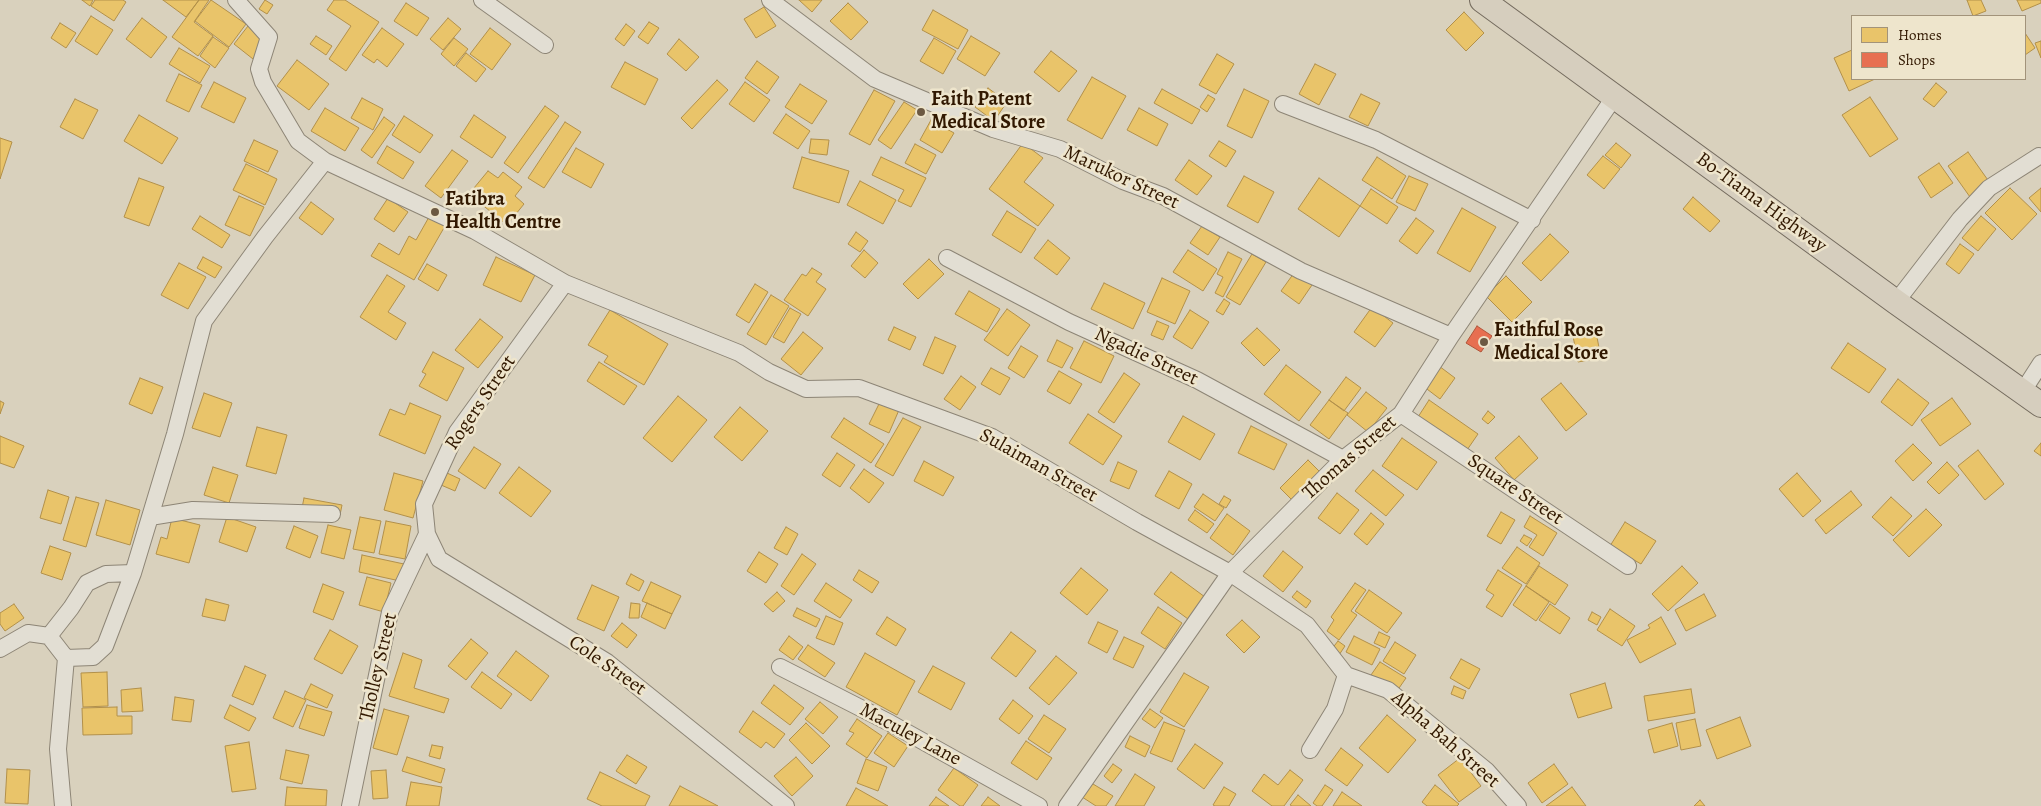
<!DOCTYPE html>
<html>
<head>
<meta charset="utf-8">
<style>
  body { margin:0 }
  #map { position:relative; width:2041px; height:806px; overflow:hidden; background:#d9d1bd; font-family:Alegreya,serif }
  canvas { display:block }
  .legend { position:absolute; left:1851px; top:15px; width:175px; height:65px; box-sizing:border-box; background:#eee5cc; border:1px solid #a2937a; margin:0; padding:6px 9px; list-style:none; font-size:15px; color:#311800 }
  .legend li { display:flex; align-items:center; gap:10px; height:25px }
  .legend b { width:25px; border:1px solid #a2937a }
</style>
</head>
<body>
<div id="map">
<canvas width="2041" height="806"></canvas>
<ul class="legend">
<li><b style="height:14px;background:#e9c46a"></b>Homes</li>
<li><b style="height:14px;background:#e76f51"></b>Shops</li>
</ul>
</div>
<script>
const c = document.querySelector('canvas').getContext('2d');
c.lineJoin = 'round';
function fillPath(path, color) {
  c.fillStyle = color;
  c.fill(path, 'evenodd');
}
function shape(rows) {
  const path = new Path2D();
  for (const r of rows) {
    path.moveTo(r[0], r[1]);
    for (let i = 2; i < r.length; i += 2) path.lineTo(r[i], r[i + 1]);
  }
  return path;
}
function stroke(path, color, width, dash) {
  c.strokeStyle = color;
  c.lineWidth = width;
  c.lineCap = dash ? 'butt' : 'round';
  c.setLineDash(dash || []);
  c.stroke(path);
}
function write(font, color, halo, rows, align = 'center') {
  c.font = font + ' Alegreya,serif';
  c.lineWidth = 5;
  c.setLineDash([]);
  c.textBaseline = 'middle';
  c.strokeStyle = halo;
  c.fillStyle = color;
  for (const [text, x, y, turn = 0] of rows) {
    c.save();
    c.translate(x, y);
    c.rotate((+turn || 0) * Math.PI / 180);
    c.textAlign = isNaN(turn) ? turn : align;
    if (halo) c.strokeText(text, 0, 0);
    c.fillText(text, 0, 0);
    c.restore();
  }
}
const homes = shape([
  [82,0,93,0,90,6,82,0],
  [95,0,123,0,126,2,114,21,91,6,95,0],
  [163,0,199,0,186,17,163,0],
  [199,0,209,0,194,22,213,36,198,56,172,37,199,0],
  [211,0,246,24,229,47,195,21,211,0],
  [265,0,273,5,267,14,259,9,265,0],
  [334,0,345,0,379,22,346,71,329,59,351,26,327,10,334,0],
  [799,0,822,0,812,12,799,0],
  [1967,0,1981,0,1986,11,1973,16,1967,0],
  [2017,0,2041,0,2041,3,2022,11,2017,0],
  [406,3,429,18,417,36,394,21,406,3],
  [848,3,868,22,851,40,830,21,848,3],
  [764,7,776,26,756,38,744,19,764,7],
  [933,10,968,30,958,49,922,30,933,10],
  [1464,12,1484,33,1466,51,1446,30,1464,12],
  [91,16,113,30,97,55,75,41,91,16],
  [142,18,167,37,151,58,126,39,142,18],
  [448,18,461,29,443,50,430,39,448,18],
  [649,22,659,28,648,44,638,37,649,22],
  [60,23,76,33,66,48,51,38,60,23],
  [626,24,635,31,624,46,615,39,626,24],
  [248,26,267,40,253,59,234,44,248,26],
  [382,28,404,44,387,67,377,59,374,63,362,55,382,28],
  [490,28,511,44,492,70,470,54,490,28],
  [2025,33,2035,48,2025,55,2025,33],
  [316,36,332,46,326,55,310,44,316,36],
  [971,36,1000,53,985,76,957,59,971,36],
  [213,37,229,48,215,68,200,56,213,37],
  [454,38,468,49,454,66,441,54,454,38],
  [934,38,956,51,943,74,920,61,934,38],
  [679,39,699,57,686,71,667,54,679,39],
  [2041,41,2041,58,2035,43,2041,41],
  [179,48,210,66,200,83,169,64,179,48],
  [1852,50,1852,79,1875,79,1849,91,1834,58,1852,50],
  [1051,51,1077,71,1059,92,1034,72,1051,51],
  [466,53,486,69,476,82,456,66,466,53],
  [1217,54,1234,64,1216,94,1199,85,1217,54],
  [297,60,329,84,309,110,277,86,297,60],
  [757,61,779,77,767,94,745,78,757,61],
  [625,62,658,79,645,105,611,87,625,62],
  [1315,64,1336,74,1319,105,1299,94,1315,64],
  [179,74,202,85,189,112,166,101,179,74],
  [1092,77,1126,96,1102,139,1067,120,1092,77],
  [717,80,728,90,692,129,681,118,717,80],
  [214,82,246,98,234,123,201,107,214,82],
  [745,82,770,100,754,122,729,104,745,82],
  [1936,83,1947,92,1934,107,1923,99,1936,83],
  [800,84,827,101,812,124,785,107,800,84],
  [988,88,1007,102,994,121,975,107,988,88],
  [1162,89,1200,110,1192,124,1154,103,1162,89],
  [1244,89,1269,101,1252,138,1227,126,1244,89],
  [874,90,895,101,870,145,849,134,874,90],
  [1361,94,1380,103,1368,126,1349,117,1361,94],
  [1208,95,1215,99,1207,112,1200,107,1208,95],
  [1870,97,1898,139,1870,157,1842,115,1870,97],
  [362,98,383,109,373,130,351,118,362,98],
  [75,99,98,110,83,139,60,127,75,99],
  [904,102,917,110,891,149,878,140,904,102],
  [545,106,559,116,518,173,504,163,545,106],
  [325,108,359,128,345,151,311,131,325,108],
  [1139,108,1168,124,1157,146,1127,130,1139,108],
  [786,114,810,131,798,149,773,133,786,114],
  [139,115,178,138,162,164,124,141,139,115],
  [474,115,506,137,492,158,460,137,474,115],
  [404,116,433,135,420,153,392,135,404,116],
  [384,117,395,125,372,158,361,150,384,117],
  [931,120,954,133,942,153,920,140,931,120],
  [565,122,581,132,544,188,528,178,565,122],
  [0,138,12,142,0,179,0,138],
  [811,139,829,140,827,155,809,153,811,139],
  [254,140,278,151,268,172,244,161,254,140],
  [1219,141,1236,151,1226,167,1209,156,1219,141],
  [1023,143,1043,158,1024,182,1054,205,1038,226,989,189,1023,143],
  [1616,143,1631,155,1621,168,1605,155,1616,143],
  [915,144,936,155,926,174,905,163,915,144],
  [387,146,414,162,403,179,377,163,387,146],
  [576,148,604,164,591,188,562,172,576,148],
  [452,150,468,161,441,198,425,186,452,150],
  [1968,152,1990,183,1970,197,1948,166,1968,152],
  [1603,156,1620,169,1604,189,1587,175,1603,156],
  [802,157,849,171,839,203,793,188,802,157],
  [881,157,926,178,911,207,898,201,904,190,872,175,881,157],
  [1377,157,1406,176,1392,199,1362,180,1377,157],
  [1189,160,1212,176,1197,195,1175,180,1189,160],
  [1939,163,1953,183,1931,198,1918,177,1939,163],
  [246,164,277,179,265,205,233,190,246,164],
  [488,171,498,178,503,172,522,187,515,196,524,204,507,225,469,194,488,171],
  [1244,176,1274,192,1258,223,1227,206,1244,176],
  [1409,176,1428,184,1415,211,1396,202,1409,176],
  [139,178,164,187,149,226,124,217,139,178],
  [1319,178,1360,206,1339,237,1298,209,1319,178],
  [860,181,896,200,883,224,847,205,860,181],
  [2010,188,2037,214,2012,240,1985,213,2010,188],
  [2041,188,2041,212,2029,198,2041,188],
  [1371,189,1398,207,1387,224,1360,206,1371,189],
  [239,196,264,207,250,236,225,225,239,196],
  [1693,197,1720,221,1710,232,1683,209,1693,197],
  [388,198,408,212,394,232,374,219,388,198],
  [311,202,334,219,322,235,299,218,311,202],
  [1462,208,1496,227,1470,272,1437,253,1462,208],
  [1007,211,1036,229,1021,253,992,235,1007,211],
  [200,216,230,235,222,248,192,229,200,216],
  [1981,216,1996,229,1978,251,1962,238,1981,216],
  [429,217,445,226,414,280,371,256,379,243,399,255,409,236,416,240,429,217],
  [1416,218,1434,231,1417,254,1399,241,1416,218],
  [1202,226,1220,237,1208,255,1190,243,1202,226],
  [856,232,868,241,860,252,848,244,856,232],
  [1550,234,1569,252,1541,281,1522,263,1550,234],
  [1048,240,1070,258,1057,275,1034,258,1048,240],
  [1960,244,1974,254,1959,274,1946,264,1960,244],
  [864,250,878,263,865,278,851,266,864,250],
  [1188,250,1217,269,1203,291,1173,272,1188,250],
  [1228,252,1242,259,1223,297,1215,293,1223,277,1217,274,1228,252],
  [1252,254,1266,262,1240,305,1226,297,1252,254],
  [203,257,222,267,215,278,197,268,203,257],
  [496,257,535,275,521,302,483,285,496,257],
  [929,259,944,274,918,299,903,284,929,259],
  [179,263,206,277,188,309,161,295,179,263],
  [427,264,447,275,438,291,418,279,427,264],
  [812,268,822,274,816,282,826,289,808,316,784,300,802,274,806,276,812,268],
  [1294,273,1312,285,1299,304,1281,291,1294,273],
  [387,275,405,286,388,312,406,323,396,340,360,317,387,275],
  [1506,276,1532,302,1512,322,1486,296,1506,276],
  [1162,278,1190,291,1175,324,1147,312,1162,278],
  [1104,283,1145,303,1133,329,1091,309,1104,283],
  [755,284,768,292,749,323,736,315,755,284],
  [969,291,1000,309,987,332,955,314,969,291],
  [771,295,789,306,766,345,747,334,771,295],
  [1224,299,1230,303,1223,315,1216,311,1224,299],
  [1372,307,1393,323,1375,347,1354,332,1372,307],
  [790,308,801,314,784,343,773,337,790,308],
  [1007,309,1030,325,1008,356,984,340,1007,309],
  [610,310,668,344,644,385,604,362,608,356,588,345,610,310],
  [1190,310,1209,322,1192,349,1173,337,1190,310],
  [480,319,503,337,478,368,455,350,480,319],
  [1157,321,1169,326,1163,340,1151,335,1157,321],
  [894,327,916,337,910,350,888,340,894,327],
  [1257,328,1280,350,1264,366,1241,343,1257,328],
  [803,332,823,348,801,375,781,359,803,332],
  [1596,332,1601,358,1578,362,1573,336,1596,332],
  [935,337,956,346,943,374,923,365,935,337],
  [1057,340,1073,348,1062,368,1047,361,1057,340],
  [1084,341,1114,356,1101,383,1070,368,1084,341],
  [1848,343,1886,369,1869,393,1831,368,1848,343],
  [1021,346,1038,356,1024,378,1008,368,1021,346],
  [433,352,464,368,447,401,419,386,426,374,422,372,433,352],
  [599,362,637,386,624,405,587,381,599,362],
  [1286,365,1321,392,1299,421,1264,394,1286,365],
  [1439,366,1455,378,1440,399,1423,386,1439,366],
  [991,368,1010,378,1000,395,981,384,991,368],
  [1059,371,1082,384,1070,404,1047,391,1059,371],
  [1124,373,1140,384,1114,423,1098,412,1124,373],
  [961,376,976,387,960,410,944,399,961,376],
  [1346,377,1361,388,1344,411,1329,400,1346,377],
  [140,378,163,387,152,414,129,404,140,378],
  [1898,379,1929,403,1912,426,1881,402,1898,379],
  [1561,383,1587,414,1566,431,1541,399,1561,383],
  [1366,392,1387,408,1368,432,1347,415,1366,392],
  [204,393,232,403,220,437,192,428,204,393],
  [678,396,707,420,672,462,643,438,678,396],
  [1952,398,1971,424,1940,446,1921,420,1952,398],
  [1329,400,1348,413,1329,439,1310,425,1329,400],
  [1429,400,1478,434,1467,450,1418,417,1429,400],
  [0,401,4,403,0,414,0,401],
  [880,402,899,410,889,433,869,424,880,402],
  [410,403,441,416,425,454,379,435,390,409,405,415,410,403],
  [740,407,768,431,742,461,714,437,740,407],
  [1488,411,1495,417,1488,424,1482,419,1488,411],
  [1088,414,1122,436,1103,465,1069,443,1088,414],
  [1183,416,1215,434,1200,460,1168,442,1183,416],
  [844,418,884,444,871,463,831,437,844,418],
  [903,418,921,427,893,476,875,466,903,418],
  [1251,426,1287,444,1274,470,1238,453,1251,426],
  [257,427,287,435,276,474,246,466,257,427],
  [0,436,24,446,14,468,0,463,0,436],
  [1519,436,1538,458,1514,480,1495,458,1519,436],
  [1402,438,1437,462,1417,490,1382,466,1402,438],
  [2041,443,2041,456,2034,451,2041,443],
  [1913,444,1932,463,1913,481,1895,461,1913,444],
  [474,447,501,464,485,489,458,471,474,447],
  [1978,450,2004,484,1985,500,1958,466,1978,450],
  [837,453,855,465,840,487,822,475,837,453],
  [1308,460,1320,472,1292,500,1280,488,1308,460],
  [924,461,954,477,943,496,914,481,924,461],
  [1118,462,1137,471,1129,489,1110,481,1118,462],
  [1947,462,1959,475,1939,494,1927,482,1947,462],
  [213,467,238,475,229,503,204,495,213,467],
  [519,467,551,491,531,517,499,493,519,467],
  [864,469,884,483,869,503,850,488,864,469],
  [1373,470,1404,495,1386,516,1355,491,1373,470],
  [1169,471,1192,484,1179,509,1155,496,1169,471],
  [394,473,423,481,413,518,384,510,394,473],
  [447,473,460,479,455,491,441,485,447,473],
  [1797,473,1821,501,1803,517,1779,489,1797,473],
  [48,490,69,497,61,524,40,518,48,490],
  [1851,491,1862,505,1826,534,1815,520,1851,491],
  [1337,493,1359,510,1340,534,1318,518,1337,493],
  [1203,494,1224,508,1215,521,1194,507,1203,494],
  [1224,496,1231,500,1226,508,1219,504,1224,496],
  [76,497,99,503,86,547,63,540,76,497],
  [1891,497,1912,516,1893,536,1872,517,1891,497],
  [304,498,342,505,340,515,302,508,304,498],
  [106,500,140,510,130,545,96,535,106,500],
  [1926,509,1942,525,1909,557,1893,540,1926,509],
  [1195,510,1214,524,1207,533,1188,520,1195,510],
  [1501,512,1515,520,1501,544,1487,536,1501,512],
  [1371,513,1384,524,1367,545,1354,534,1371,513],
  [1227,514,1250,531,1233,555,1210,538,1227,514],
  [1530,516,1557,533,1543,556,1529,547,1537,535,1524,527,1530,516],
  [227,517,256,527,247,552,219,542,227,517],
  [360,517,381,521,374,553,353,549,360,517],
  [172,518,200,525,189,563,156,554,161,537,167,539,172,518],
  [386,521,411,526,405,559,379,554,386,521],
  [1625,522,1656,541,1641,564,1610,546,1625,522],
  [328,525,351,530,344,559,321,553,328,525],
  [294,526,318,536,310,558,286,548,294,526],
  [786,527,798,534,787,555,774,548,786,527],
  [1524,535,1532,539,1527,546,1520,541,1524,535],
  [50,546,71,553,62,580,41,573,50,546],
  [1517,547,1540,563,1526,584,1502,568,1517,547],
  [1283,551,1303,567,1283,592,1263,576,1283,551],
  [759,552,778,564,766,583,747,571,759,552],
  [802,554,816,564,794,595,781,586,802,554],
  [362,555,404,564,400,581,359,572,362,555],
  [1539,566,1568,585,1555,605,1526,586,1539,566],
  [1682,566,1698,583,1668,611,1652,594,1682,566],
  [1081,568,1108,590,1087,615,1060,593,1081,568],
  [859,570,879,582,872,593,853,580,859,570],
  [1498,570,1522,585,1502,617,1486,607,1494,595,1486,590,1498,570],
  [1171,572,1205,597,1188,619,1154,594,1171,572],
  [631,574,644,581,639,591,626,584,631,574],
  [367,577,391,583,384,612,359,605,367,577],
  [651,582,681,596,672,614,642,601,651,582],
  [826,583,852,600,840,618,814,601,826,583],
  [1355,583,1366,590,1351,611,1357,615,1339,640,1327,631,1334,620,1331,617,1355,583],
  [323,584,344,592,333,620,313,612,323,584],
  [592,585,619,597,604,631,577,619,592,585],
  [1526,586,1549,602,1536,621,1513,605,1526,586],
  [1369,590,1402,613,1387,633,1355,611,1369,590],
  [1297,591,1311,601,1306,608,1292,597,1297,591],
  [777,592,785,601,773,612,764,604,777,592],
  [1704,594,1716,616,1686,631,1675,610,1704,594],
  [206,599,229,605,225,621,202,616,206,599],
  [631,603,640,604,639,618,629,618,631,603],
  [647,603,672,614,665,629,641,617,647,603],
  [14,604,24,618,5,631,0,624,0,613,14,604],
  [1550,604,1570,618,1560,634,1539,620,1550,604],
  [1158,607,1182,623,1165,649,1141,633,1158,607],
  [797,608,820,619,816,627,793,616,797,608],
  [1610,609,1635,626,1622,646,1597,630,1610,609],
  [1592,612,1601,617,1597,625,1588,620,1592,612],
  [826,616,843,623,834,645,816,638,826,616],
  [887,617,906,629,896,646,876,634,887,617],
  [1661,617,1676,644,1640,663,1627,640,1650,628,1648,625,1661,617],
  [1242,620,1260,637,1244,653,1226,635,1242,620],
  [1098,622,1118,631,1107,653,1088,643,1098,622],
  [622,623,637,635,627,648,611,636,622,623],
  [330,630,358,646,342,674,314,659,330,630],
  [1011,632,1036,651,1016,677,991,658,1011,632],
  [1379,632,1390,637,1385,648,1374,643,1379,632],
  [789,636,803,647,793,660,779,650,789,636],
  [1354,636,1380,649,1372,665,1346,652,1354,636],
  [1124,637,1144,646,1133,668,1113,659,1124,637],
  [471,639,488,653,466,680,448,666,471,639],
  [1338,641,1345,646,1339,655,1331,650,1338,641],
  [1395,642,1416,655,1404,674,1383,661,1395,642],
  [808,645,835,663,825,677,798,659,808,645],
  [516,651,549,676,531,701,497,676,516,651],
  [403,653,422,660,414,688,449,699,444,713,389,696,403,653],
  [865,653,915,681,897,715,846,687,865,653],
  [1056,656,1077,673,1049,705,1029,688,1056,656],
  [1461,659,1480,669,1469,689,1450,678,1461,659],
  [1380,662,1406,678,1397,691,1371,675,1380,662],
  [245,666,266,675,253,705,232,696,245,666],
  [933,666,965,683,951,710,918,692,933,666],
  [107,672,108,706,83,707,81,673,107,672],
  [482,672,512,694,501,709,471,687,482,672],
  [1184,673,1209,687,1184,727,1160,712,1184,673],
  [1605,683,1612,708,1578,718,1570,694,1605,683],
  [311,684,333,695,327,708,304,698,311,684],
  [774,685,804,708,790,725,761,703,774,685],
  [1454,686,1466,691,1463,699,1451,694,1454,686],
  [141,688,143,711,122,712,121,690,141,688],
  [1691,689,1695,713,1648,721,1644,696,1691,689],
  [285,691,306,700,293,727,273,718,285,691],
  [175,697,194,700,191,722,172,720,175,697],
  [1013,700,1033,716,1019,734,999,719,1013,700],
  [820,702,838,717,823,734,805,719,820,702],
  [230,705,256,718,249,731,224,718,230,705],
  [307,705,332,712,324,736,299,728,307,705],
  [117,707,117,716,132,716,132,734,83,735,82,708,117,707],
  [384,709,409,716,397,755,373,748,384,709],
  [1150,709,1163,718,1155,728,1142,719,1150,709],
  [753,711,785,734,774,748,766,742,761,748,739,732,753,711],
  [1044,715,1066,729,1049,753,1028,739,1044,715],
  [1387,715,1416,740,1388,773,1359,748,1387,715],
  [1740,717,1751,746,1717,759,1706,730,1740,717],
  [857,719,882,736,867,758,846,744,854,733,849,731,857,719],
  [1695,719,1701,746,1681,750,1676,723,1695,719],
  [1164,722,1185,730,1172,762,1150,753,1164,722],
  [806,723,830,746,812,764,789,740,806,723],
  [1672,723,1678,746,1654,753,1648,730,1672,723],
  [888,733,908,746,894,767,874,753,888,733],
  [1130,736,1150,746,1145,757,1125,747,1130,736],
  [1026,741,1052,758,1037,780,1011,763,1026,741],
  [249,742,256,789,232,792,225,746,249,742],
  [1195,744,1223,763,1204,789,1177,769,1195,744],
  [432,745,443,747,440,759,429,756,432,745],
  [1341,748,1363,765,1347,786,1325,770,1341,748],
  [286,750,309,755,302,784,280,779,286,750],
  [627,755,647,767,636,784,616,771,627,755],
  [407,757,445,769,441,783,402,771,407,757],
  [796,757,813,776,792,796,774,776,796,757],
  [1460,758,1481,786,1459,802,1438,775,1460,758],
  [866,759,887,767,878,791,857,783,866,759],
  [1113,764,1122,770,1112,783,1104,776,1113,764],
  [1554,764,1568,784,1542,803,1528,783,1554,764],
  [954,768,978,785,963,806,960,806,938,790,954,768],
  [7,769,30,770,28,804,5,803,7,769],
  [386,770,388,798,373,799,371,771,386,770],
  [1290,770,1303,780,1284,806,1272,806,1252,791,1264,774,1278,785,1290,770],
  [600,772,650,796,645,806,602,806,587,799,600,772],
  [1135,774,1155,787,1144,806,1115,806,1135,774],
  [1088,781,1113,796,1106,806,1096,806,1079,795,1088,781],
  [411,782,442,787,439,806,406,806,411,782],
  [1325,785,1333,790,1322,806,1317,806,1313,803,1325,785],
  [1435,785,1459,804,1457,806,1427,806,1422,802,1435,785],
  [680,786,718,806,669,806,680,786],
  [287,787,327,790,326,806,285,806,287,787],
  [1224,787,1236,794,1229,806,1215,806,1213,805,1224,787],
  [1572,787,1586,806,1546,806,1572,787],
  [856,788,888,806,846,806,856,788],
  [1342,792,1362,806,1333,806,1342,792],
  [1298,795,1311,806,1292,806,1290,805,1298,795],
  [936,797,949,806,929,806,936,797],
  [988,797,1000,806,981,806,988,797],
  [1700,800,1705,806,1694,806,1700,800]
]);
fillPath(homes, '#e9c46a');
stroke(homes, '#b2904a', 1);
const shops = shape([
  [1477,326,1492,336,1481,352,1466,343,1477,326]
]);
fillPath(shops, '#e76f51');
stroke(shops, '#b05539', 1);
const minor = shape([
  [236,0,269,37,259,69,263,82,298,141,325,161],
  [482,0,545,45],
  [770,0,875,79,993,129,1060,149,1123,181,1163,196,1301,271,1451,336],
  [1283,104,1376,140,1532,220],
  [947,258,1069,322,1197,380,1343,459],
  [565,283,457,432,424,504,427,534,439,559,607,662,786,806],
  [1896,302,1960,219,1989,188,2039,156],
  [2023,391,2041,363],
  [1401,414,1628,566],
  [150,517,193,510,332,514],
  [49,636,71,608,87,583,106,574,133,573],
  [0,649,28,633,49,636,66,658,58,749,63,806],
  [66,658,93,657,105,646,133,573,150,517,175,434,204,321,265,237,325,161,475,231,565,283,739,353,769,372,806,389,859,388,992,437,1137,522,1230,573,1307,625,1346,675,1388,690,1487,771,1518,806],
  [780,667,890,723,1039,806],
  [1310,750,1335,709,1346,675],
  [350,806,390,612,427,534],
  [1067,806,1230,573,1343,459,1401,414,1451,336,1615,96]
]);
const highway = shape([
  [1482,0,1896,302,2041,405]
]);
stroke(minor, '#8d8576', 18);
stroke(highway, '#746b5e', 26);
stroke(minor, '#e2ded3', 16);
stroke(highway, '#d6cebe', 24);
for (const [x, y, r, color] of [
  [921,112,5,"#6c5942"],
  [435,212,5,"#6c5942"],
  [1484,342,5,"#6c5942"]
]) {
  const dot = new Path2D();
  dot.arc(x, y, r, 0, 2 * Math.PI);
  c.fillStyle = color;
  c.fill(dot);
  stroke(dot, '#eee5cc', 2);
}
write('bold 20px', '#311800', '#eee5cc', [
  ["Faith Patent",931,100],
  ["Medical Store",931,123],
  ["Fatibra",445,200],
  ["Health Centre",445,223],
  ["Faithful Rose",1494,331],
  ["Medical Store",1494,354]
], 'left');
write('20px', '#311800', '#eee5cc', [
  ["Marukor Street",1121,178,25],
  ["Bo-Tiama Highway",1761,203,36],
  ["Ngadie Street",1146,357,25],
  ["Rogers Street",481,403,-56],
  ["Thomas Street",1350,458,-41],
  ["Sulaiman Street",1038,466,29],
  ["Square Street",1515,490,34],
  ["Cole Street",607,666,35],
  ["Tholley Street",379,667,-77],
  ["Maculey Lane",910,735,28],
  ["Alpha Bah Street",1445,740,41]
]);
</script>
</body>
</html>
